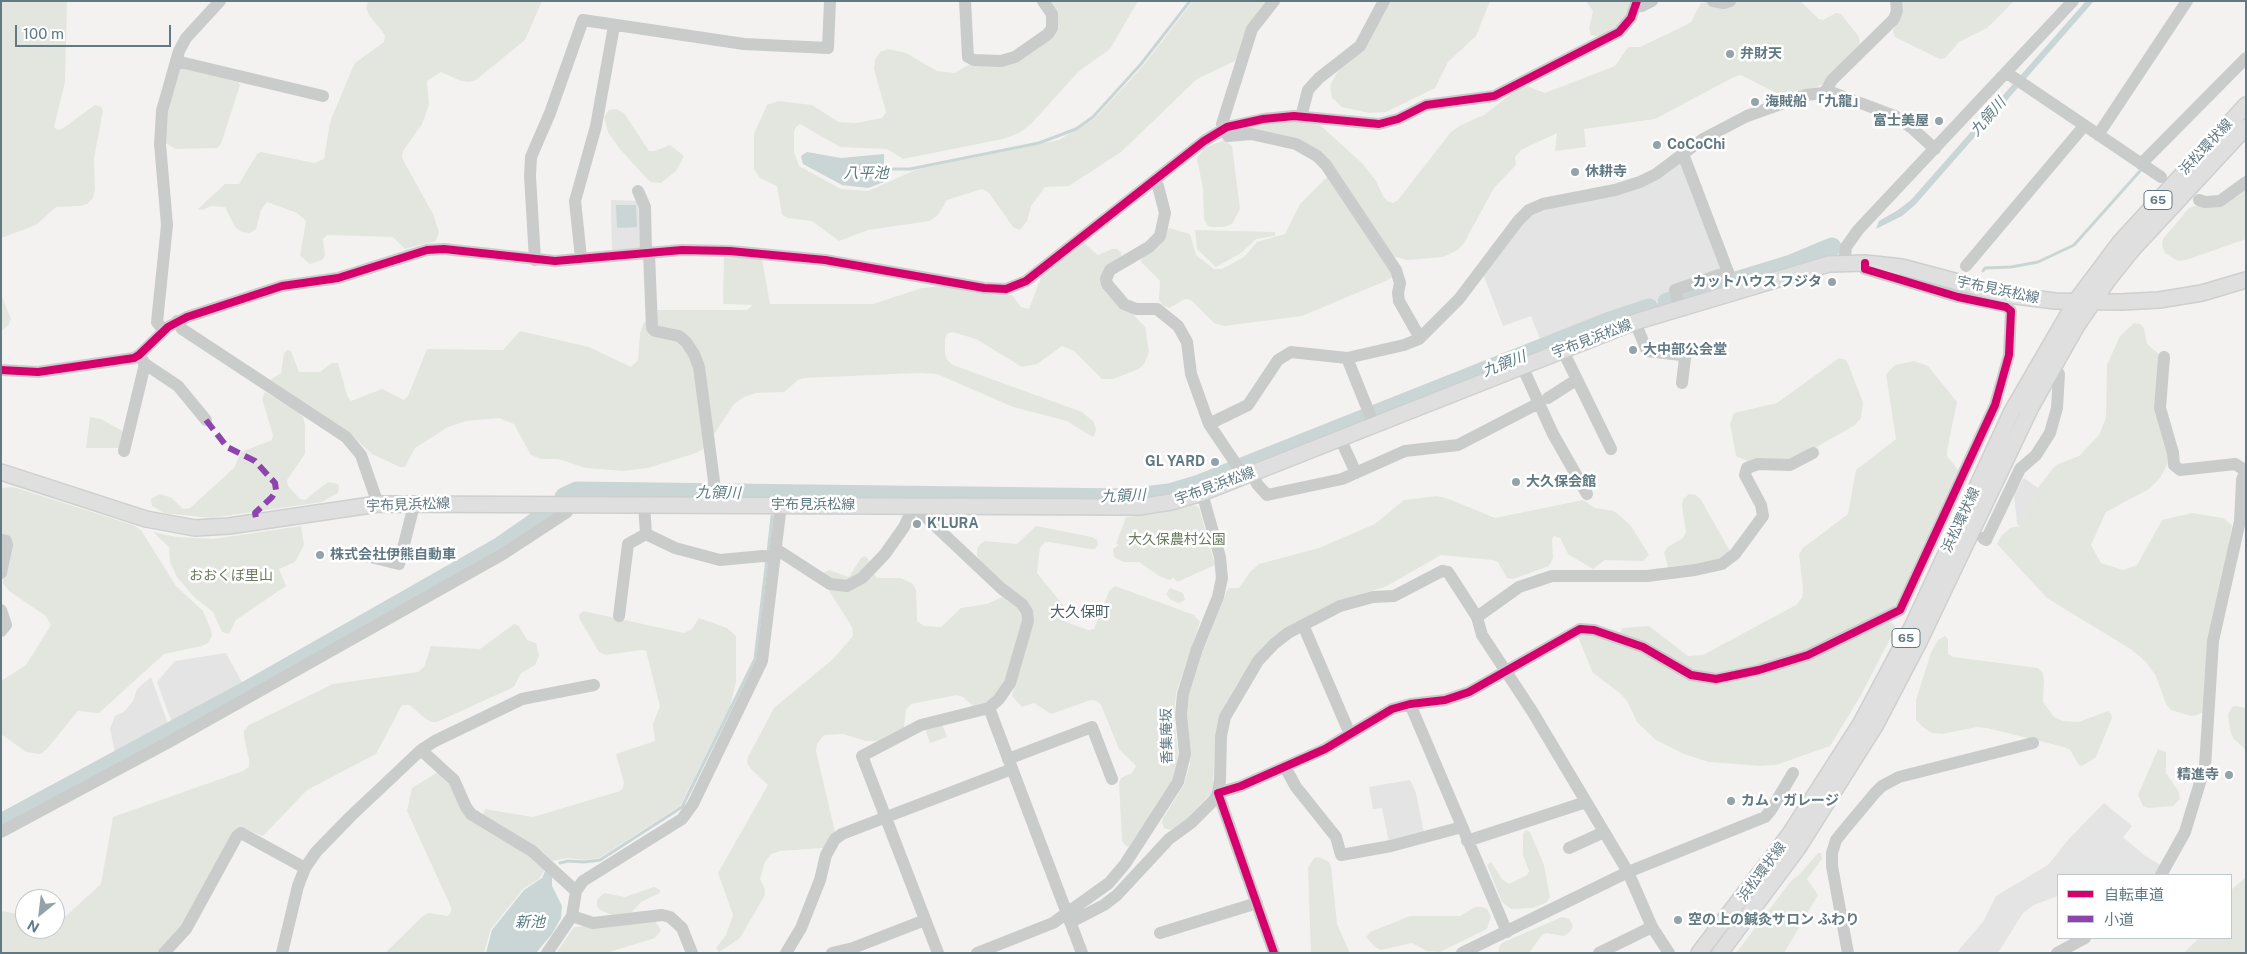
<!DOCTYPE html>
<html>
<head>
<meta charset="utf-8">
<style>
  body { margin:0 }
  #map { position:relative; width:2247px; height:954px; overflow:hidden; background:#f3f2f0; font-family:"Public Sans","Noto Sans JP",sans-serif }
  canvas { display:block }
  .frame { position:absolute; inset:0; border:2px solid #607983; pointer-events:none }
  .legend { position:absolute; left:2057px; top:874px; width:175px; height:65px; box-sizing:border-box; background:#fff; border:1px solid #bfc9cd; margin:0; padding:6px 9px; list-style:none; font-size:15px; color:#607983 }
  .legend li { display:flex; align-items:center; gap:10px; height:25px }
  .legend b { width:25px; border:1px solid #bfc9cd }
  .north { position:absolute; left:15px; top:889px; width:50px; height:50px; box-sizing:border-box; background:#fff; border:1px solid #bfc9cd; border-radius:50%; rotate:209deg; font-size:14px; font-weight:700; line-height:20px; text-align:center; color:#607983 }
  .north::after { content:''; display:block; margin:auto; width:18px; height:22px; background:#93a3a9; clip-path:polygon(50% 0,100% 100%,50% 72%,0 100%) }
  .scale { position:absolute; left:15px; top:25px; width:156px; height:22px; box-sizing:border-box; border:2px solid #607983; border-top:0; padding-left:6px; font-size:15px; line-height:18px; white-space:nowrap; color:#607983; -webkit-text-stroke:4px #fff; paint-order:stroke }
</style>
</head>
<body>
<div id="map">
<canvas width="2247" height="954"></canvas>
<div class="frame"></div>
<ul class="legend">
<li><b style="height:6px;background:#d6006c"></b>自転車道</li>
<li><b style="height:6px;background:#8e44ad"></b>小道</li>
</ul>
<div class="north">N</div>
<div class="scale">100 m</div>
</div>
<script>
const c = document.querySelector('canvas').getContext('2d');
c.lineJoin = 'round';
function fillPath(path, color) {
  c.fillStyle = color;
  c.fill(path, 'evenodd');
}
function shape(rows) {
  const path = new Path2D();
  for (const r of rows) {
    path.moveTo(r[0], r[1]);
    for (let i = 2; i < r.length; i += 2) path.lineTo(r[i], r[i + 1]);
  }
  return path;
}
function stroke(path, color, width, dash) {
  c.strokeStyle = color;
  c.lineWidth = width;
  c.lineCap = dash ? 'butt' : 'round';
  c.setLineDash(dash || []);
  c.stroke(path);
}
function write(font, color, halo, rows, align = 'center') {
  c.font = font + ' "Public Sans","Noto Sans JP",sans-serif';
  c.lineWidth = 5;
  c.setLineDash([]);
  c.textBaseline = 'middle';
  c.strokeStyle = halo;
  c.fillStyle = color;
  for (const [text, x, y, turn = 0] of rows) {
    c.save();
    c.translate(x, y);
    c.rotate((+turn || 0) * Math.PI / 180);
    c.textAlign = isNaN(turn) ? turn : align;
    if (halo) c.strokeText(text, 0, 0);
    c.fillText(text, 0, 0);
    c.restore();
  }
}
fillPath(shape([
  [1677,163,1683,165,1723,268,1673,296,1623,311,1542,344,1531,316,1503,326,1483,274,1526,218,1551,206],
  [611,200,641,201,642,248,612,250],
  [2024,478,2038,488,2020,526,2017,524,2014,493],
  [226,653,243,684,172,723,157,682,175,661],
  [151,677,168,724,115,753,110,729,115,716,125,711,133,701,137,689],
  [1410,780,1416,793,1424,833,1389,842,1382,808,1373,809,1369,787],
  [2104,803,2132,826,2123,837,2144,855,2162,866,2156,875,2058,875,2058,896,2034,905,2023,913,1998,953,1956,953,1983,922,1996,896,2048,865,2068,840]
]), '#e3e4e3');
fillPath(shape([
  [1,1,67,1,65,82,54,127,58,130,62,129,95,105,101,107,103,111,94,158,95,189,93,198,87,204,80,206,56,207,36,225,1,238],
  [368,1,542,1,525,40,476,80,469,82,461,81,441,72,427,81,429,105,422,124,403,151,402,158,433,214,439,232,436,241,405,249,393,237,327,235,323,239,325,256,322,260,310,264,300,256,306,221,297,213,267,202,261,210,256,229,250,233,242,232,235,227,225,207,211,206,202,210,198,209,225,184,239,184,257,154,261,152,314,163,324,159,330,122,352,69,355,63,384,42,385,36,382,31,369,15,366,8],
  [1049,1,1138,1,1110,49,1078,72,1031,124,1019,133,1003,139,903,159,887,149,840,147,800,124,796,127,794,132,794,152,799,166,841,189,868,191,918,169,1059,140,1094,119,1143,66,1193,1,1268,1,1235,61,1197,79,1121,152,1069,186,1045,187,1031,206,1027,221,1020,230,1013,227,989,193,982,189,947,200,938,215,930,221,868,230,839,241,812,221,788,218,782,215,777,186,760,178,754,169,754,134,767,105,778,101,812,105,838,122,856,123,882,118,886,112,874,69,875,60,880,52,888,49,906,53,937,71,955,73,970,64,1045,42],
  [1390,1,1490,1,1476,36,1448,62,1435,88,1386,112,1369,113,1342,107,1332,98,1330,86,1336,74],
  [1586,1,1632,1,1622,22,1602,36,1596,36,1591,35,1589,29,1593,11],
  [1735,1,1800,1,1819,19,1823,20,1836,13,1841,14,1859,37,1860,47,1826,82,1813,89,1784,97,1741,75,1734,77,1655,119,1584,129,1586,147,1555,151,1557,133,1521,150,1515,157,1516,165,1494,188,1464,243,1458,250,1443,257,1407,260,1392,256,1328,164,1252,131,1252,127,1294,121,1320,125,1363,164,1376,181,1383,196,1387,201,1393,203,1398,200,1450,133,1461,125,1484,115,1511,94,1527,86,1545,93,1615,66,1628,47,1640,47,1686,25,1691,22,1701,3,1707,2,1717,6],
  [1900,1,2014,1,1987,28,1959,42,1945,58,1940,59,1895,37,1893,32],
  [181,68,238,82,240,85,221,144,217,148,176,149,165,143,164,128,178,71],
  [616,109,624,113,649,151,655,151,670,145,684,156,676,171,661,183,650,182,619,148,608,132,604,117,609,110],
  [1225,140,1232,146,1240,209,1232,224,1223,227,1212,227,1208,226,1204,219,1203,189,1197,158,1204,148],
  [1327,177,1392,267,1392,277,1388,280,1302,316,1224,326,1214,323,1191,300,1185,299,1169,308,1162,305,1159,299,1160,281,1141,262,1142,258,1169,228,1190,234,1196,255,1214,269,1222,269,1244,257,1257,242,1285,234,1300,204],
  [2246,188,2246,239,2186,260,2178,261,2165,253,2162,246,2163,239,2189,208],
  [1195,230,1275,232,1275,236,1256,239,1241,253,1216,267,1197,249],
  [1084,243,1098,255,1112,249,1117,249,1121,252,1122,257,1103,272,1130,311,1145,327,1149,352,1144,364,1139,369,1113,379,1102,379,1074,351,1062,346,1037,364,1022,367,976,339,952,332,947,334,945,339,945,354,947,360,953,365,1082,412,1094,422,1096,430,1093,437,1067,421,1013,407,937,374,919,373,804,378,798,380,784,392,756,393,744,397,734,404,705,448,696,453,648,468,623,471,586,468,558,459,541,459,531,455,514,424,499,418,466,421,448,427,415,448,405,467,400,467,372,454,349,433,270,380,281,373,284,353,288,350,291,351,299,372,320,372,332,363,338,363,347,395,351,401,382,389,404,400,408,396,427,349,503,350,520,331,589,347,631,367,638,360,640,333,643,324,655,310,747,310,753,305,723,304,724,256,762,259,770,304,873,304,922,288,942,286,983,294,1012,295,1021,307,1029,309,1041,277],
  [1,294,11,319,8,326,1,331],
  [2134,323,2140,324,2144,328,2147,344,2160,355,2169,451,2167,465,2160,478,2149,489,2106,512,2091,545,2101,563,2123,570,2137,565,2162,520,2192,513,2223,518,2232,525,2203,712,2197,715,2191,716,2171,710,2166,704,2156,676,2146,662,2132,650,2047,598,1997,544,2001,536,2010,528,2020,526,2038,488,2053,468,2058,464,2079,456,2099,435,2106,418,2107,365,2120,336],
  [1839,358,1846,360,1849,366,1863,403,1861,418,1855,425,1794,460,1786,463,1747,461,1736,456,1730,424,1734,413,1777,403],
  [1914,361,1928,366,1957,402,1947,451,1947,456,1958,470,1895,606,1806,650,1782,659,1715,674,1700,673,1620,633,1622,628,1649,626,1688,656,1703,655,1796,605,1802,598,1803,589,1799,554,1803,548,1848,514,1856,470,1896,439,1886,374,1895,365],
  [265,392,297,411,303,417,305,425,305,454,287,480,288,486,300,499,305,500,328,482,338,484,339,488,338,493,322,502,211,518,164,513,152,506,151,499,160,494,172,498,183,509,190,508,234,468,241,452,272,440,273,435,262,399],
  [90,417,101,419,124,432,120,448,86,448],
  [13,487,133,525,141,530,176,586,203,611,211,630,212,636,208,643,202,646,164,654,99,713,78,711,46,750,40,754,26,752,1,734,1,681,26,665,51,625,46,616,9,591,3,583,1,488],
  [1689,494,1696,495,1701,500,1730,551,1721,561,1668,567,1664,552,1668,547,1683,538,1686,532,1682,506,1683,499],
  [1437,496,1449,499,1495,518,1583,500,1595,508,1614,511,1619,515,1631,526,1649,555,1643,561,1605,560,1593,569,1568,554,1560,538,1554,536,1552,539,1553,558,1549,566,1513,579,1507,578,1498,562,1493,560,1441,555,1385,587,1338,601,1270,640,1262,648,1237,684,1220,715,1215,736,1213,791,1187,819,1174,828,1169,830,1164,828,1162,823,1163,818,1184,785,1190,764,1187,715,1189,695,1203,651,1227,591,1229,588,1239,588,1250,572,1259,564,1319,548,1375,524,1404,500],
  [1195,505,1199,508,1215,565,1177,582,1173,577,1170,580,1159,576,1139,562,1123,562,1114,557,1113,549,1119,545,1116,544,1126,517,1155,514],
  [301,526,304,545,295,562,279,569,286,586,236,620,229,634,222,632,213,612,194,597,177,577,170,562,169,547,153,532,177,537,213,539],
  [1036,526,1092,537,1097,540,1098,545,1095,549,1090,549,1049,542,1045,542,1040,548,1037,573,1063,605,1062,619,1064,621,1088,630,1094,629,1109,591,1115,586,1194,615,1200,622,1176,693,1174,715,1178,754,1173,779,1129,846,1126,846,1122,841,1119,783,1121,778,1132,773,1136,766,1119,749,1101,705,1097,701,1091,700,1051,714,1034,703,1022,707,1012,696,1033,621,1006,585,981,562,977,556,977,549,980,544,985,541,1017,544],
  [865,556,868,559,871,571,877,578,901,578,913,584,916,590,917,621,924,626,941,627,961,608,987,604,1002,597,1018,608,1022,620,1008,672,1001,689,986,703,973,706,963,697,957,695,911,704,906,710,904,728,880,741,866,741,843,734,824,735,817,744,816,751,835,832,823,848,780,851,771,854,765,862,760,879,765,889,765,895,740,938,719,952,716,948,726,935,733,915,718,873,768,785,751,769,747,763,748,757,774,708,833,659,853,636,852,627,828,589,823,573,829,570,849,577,861,558],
  [1170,588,1183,593,1185,600,1179,603,1171,600,1166,594],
  [583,611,684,633,692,629,699,618,727,628,736,636,736,682,730,707,680,806,599,858,584,860,568,858,553,861,483,815,485,809,533,817,620,791,623,788,624,783,616,754,655,741,653,724,660,706,646,651,641,650,606,655,599,652,579,618,579,615],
  [1891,622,1895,626,1894,631,1860,697,1830,746,1776,765,1761,766,1709,762,1684,754,1656,740,1637,722,1627,701,1620,693,1593,673,1578,637,1587,633,1635,649,1689,679,1707,684],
  [514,624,519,626,527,640,536,643,539,656,535,665,521,673,514,687,437,722,431,722,426,719,409,705,402,705,376,754,307,790,263,836,247,830,187,920,159,953,1,953,1,911,25,915,25,929,55,929,55,920,66,916,101,884,113,817,243,771,249,767,249,760,244,737,244,731,249,725,333,684,418,672,424,667,431,646,480,649],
  [1945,636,1948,639,1948,654,1953,657,2038,668,2043,673,2044,680,2043,702,2054,717,2063,721,2079,722,2108,711,2111,714,2112,718,2096,757,2082,766,2079,765,2070,750,2064,747,1987,728,1977,727,1942,734,1932,733,1923,727,1916,720,1916,700,1931,653,1938,640],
  [2236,706,2246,708,2246,750,2233,738,2230,730,2228,714,2232,707],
  [942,724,947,737,930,743,925,729],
  [2158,749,2166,752,2166,773,2179,792,2180,799,2173,806,2149,808,2143,806,2138,795],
  [438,772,450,782,462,809,519,847,544,869,544,871,539,879,523,889,491,929,484,953,385,953,424,915,429,913,448,916,451,912,451,907,407,811,412,788],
  [1526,830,1530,832,1544,865,1550,897,1547,902,1533,908,1511,909,1502,902,1487,865,1491,862,1502,879,1509,884,1527,875,1529,871,1523,855,1523,834],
  [1818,853,1821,853,1822,859,1807,879,1818,895,1784,953,1736,953,1791,881,1800,874],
  [1319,857,1329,862,1331,867,1337,924,1350,953,1311,953,1308,868,1314,858],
  [2246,877,2246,953,2184,953,2199,938,2231,938,2231,890],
  [654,887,660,890,660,893,641,902,632,912,612,915,600,910,597,906,597,900,604,893,625,897],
  [1475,907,1482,907,1487,909,1491,916,1487,929,1440,952,1427,951,1412,943,1381,950,1375,947,1366,937,1370,932,1410,916,1460,916],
  [1562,917,1569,919,1573,926,1570,932,1564,936,1546,933,1542,935,1529,953,1498,953,1500,945,1504,942],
  [655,921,661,930,655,938,606,953,556,953,574,927]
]), '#e3e6de');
fillPath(shape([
  [2086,1,2094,1,1915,205,1902,216,1876,229,1879,221,1898,210,1911,200],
  [807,152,841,158,884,154,884,182,868,188,842,185,803,164,801,156],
  [636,205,637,227,617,228,616,205],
  [546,869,552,873,552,886,562,906,561,918,552,934,536,953,486,953,492,930,524,890,542,878]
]), '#cad5d5');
stroke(shape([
  [884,169,910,169,1039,143,1076,129,1093,117,1141,64,1190,1],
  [1983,271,1985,268,2011,267,2038,262,2074,245,2140,171],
  [771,494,771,496],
  [768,553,772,516],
  [560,863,568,861,584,862,600,860,682,807,755,659,767,559]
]), '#cad5d5', 3);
stroke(shape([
  [1667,302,1791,264,1832,247],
  [564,497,577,491,1126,498,1169,493,1199,484,1607,322,1649,308],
  [1,823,249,689,499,547,545,515]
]), '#cad5d5', 19);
const major = shape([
  [1,472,146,519,195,528,229,526,378,504,1139,507,1171,502,1202,493,1635,322,1829,264,1865,263,1902,267,2007,295,2055,301,2121,302,2159,300,2202,293,2246,280],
  [1699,953,1789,835,1861,723,1913,625,2012,411,2076,301,2121,241,2246,105],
  [1720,953,1798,848,1875,726,1920,640,2031,407,2076,327,2108,280,2132,250,2246,127]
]);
stroke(major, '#cecfcf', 18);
stroke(shape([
  [965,1,968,57,974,60,1001,61,1015,57,1048,34,1052,28,1052,14,1043,1],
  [1274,1,1252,29,1222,124,1223,129,1228,136,1251,134,1296,144,1317,156,1326,165,1396,270,1400,283,1398,293,1399,301,1420,338],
  [1713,1,1724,3,1730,1],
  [1636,5,1642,6,1652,1],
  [176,61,323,96],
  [2007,73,2161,177],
  [1825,92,1832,80,1894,19,1897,11,1896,1],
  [1301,117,1308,90,1319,78,1360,46,1384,1],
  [2098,135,2187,1],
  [2141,164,2246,58],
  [1155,182,1158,186,1165,213,1160,236,1149,247,1110,270,1106,279,1107,284,1124,304,1136,309,1157,309,1178,326,1187,342,1191,374,1209,424,1238,467,1242,477],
  [638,191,645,207,646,253],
  [2199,200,2205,202,2220,201,2246,182],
  [649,253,652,328,655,331,679,336,686,342,694,354,699,367,717,504],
  [581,258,575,201,596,126,614,26],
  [535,260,530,176,531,157,550,113,583,20,744,44,828,48,830,1],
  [1844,263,1846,247,1858,230,2073,1],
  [1966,266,2084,126],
  [1680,308,1675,290,1728,272,1683,154],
  [177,321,182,329,346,437,361,455,378,504],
  [1635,322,1647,351,1681,355,1685,358,1682,383],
  [164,331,157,322,167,225,160,144,162,111,179,51,186,38,220,1],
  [1563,351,1611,449],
  [2164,357,2160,408,2173,453,2174,465,2180,470,2235,464,2245,470],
  [1347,358,1374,425],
  [145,364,178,386,206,420],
  [1522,366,1553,434,1587,494],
  [1,370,38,372,134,358,139,355,168,327,187,317,282,286,338,278,427,250,444,249,555,261,682,250,730,251,825,260,984,288,1006,289,1026,281,1204,141,1227,127,1263,119,1294,116,1379,124,1398,119,1426,105,1494,96,1619,32,1631,18,1637,1],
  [1548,398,1576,380],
  [1209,424,1248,405,1278,360,1291,352,1347,358,1404,345,1419,339,1459,299,1518,221,1529,210,1543,204,1615,190,1640,182,1656,174,1703,139,1747,116,1806,95,1831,92,1895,116,1913,129,1935,149],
  [1340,438,1356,473],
  [124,451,145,364,139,355],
  [1253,473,1257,484,1267,495,1342,479,1405,451,1458,445,1539,403],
  [644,504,646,534,675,548,720,560,763,556,775,557],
  [1983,538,1986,540,2020,469,2036,455,2050,433,2057,408,2059,374],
  [1,540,6,541,7,545,1,573],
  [776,549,830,584,847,586,862,578,885,554,904,527,914,506,1002,589,1022,604,1027,612,1028,621,1010,683,999,699,989,708,921,725,862,756,938,953],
  [362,555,399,564,412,513,412,503],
  [1,610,6,625,1,631],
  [619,616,628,544,646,534],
  [1477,617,1519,587,1552,576,1647,576,1695,570,1722,564,1735,554,1763,516,1761,505,1745,475,1747,468,1758,464,1790,465,1813,453],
  [1303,625,1350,734],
  [1410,704,1507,932],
  [989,708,1082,953],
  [421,750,454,780,466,807,471,814,532,851,576,891],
  [1008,759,1092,727,1112,779],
  [1285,767,1296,787,1336,837,1341,855,1391,846,1462,827],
  [1,832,169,742,503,554,567,512,567,504],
  [1467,841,1586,802],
  [1569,848,1604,832],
  [2161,875,2185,832,2205,766,2213,641,2240,521,2242,480,2246,469],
  [572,916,593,923,662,915,670,917,682,928,692,953],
  [1071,922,1104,905,1117,895,1169,839,1191,823,1214,800,1218,793,1220,780,1221,736,1225,717,1258,661,1274,644,1288,633,1340,606,1373,597,1394,596,1442,571,1448,572,1477,617,1482,635,1532,711,1628,872,1652,927,1669,953],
  [1160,933,1257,903],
  [164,953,186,929,237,836,241,833,305,868],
  [282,953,298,886,305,868,316,852,351,816,421,750,435,741,522,699,594,685],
  [547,953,572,916,576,891,583,881,682,819,693,804,762,661,781,505],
  [786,953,801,928,820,880,826,855,835,839,842,834,1012,769],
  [832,953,853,948,925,920],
  [977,953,1053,923,1109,883,1125,864,1178,782,1185,754,1181,715,1183,694,1197,649,1218,597,1222,578,1220,557,1202,493],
  [1274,953,1218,793,1241,786,1325,749,1392,709,1410,704,1445,700,1469,692,1580,629,1594,630,1643,647,1691,675,1716,679,1759,670,1808,655,1900,610,1995,405,2009,355,2011,311,2006,307,1958,297,1865,269,1865,263],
  [1462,953,1628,872,1765,817,1771,810,1793,773],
  [1599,953,1652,927],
  [1848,953,1832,866,1832,853,1836,840,1844,830,1875,793,1882,786,1899,777,2033,743],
  [2057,953,2085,938]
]), '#cacccc', 12);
stroke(major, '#dfdfe0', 15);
stroke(shape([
  [206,420,227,447,255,461,275,483,276,490,272,497,255,513,257,522]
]), '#8e44ad', 6, [12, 6]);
stroke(shape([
  [1,370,38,372,134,358,139,355,168,327,187,317,282,286,338,278,427,250,444,249,555,261,682,250,730,251,825,260,984,288,1006,289,1026,281,1204,141,1227,127,1263,119,1294,116,1379,124,1398,119,1426,105,1494,96,1619,32,1631,18,1637,1],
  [1274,953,1218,793,1241,786,1325,749,1392,709,1410,704,1445,700,1469,692,1580,629,1594,630,1643,647,1691,675,1716,679,1759,670,1808,655,1900,610,1995,405,2009,355,2011,311,2006,307,1958,297,1865,269,1865,263]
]), '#d6006c', 8);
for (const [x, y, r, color] of [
  [1730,54,5,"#93a3a9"],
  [1755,102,5,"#93a3a9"],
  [1939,121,5,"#93a3a9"],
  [1657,145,5,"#93a3a9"],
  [1575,172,5,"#93a3a9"],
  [1832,282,5,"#93a3a9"],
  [1633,350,5,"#93a3a9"],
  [1215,462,5,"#93a3a9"],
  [1516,482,5,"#93a3a9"],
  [917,524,5,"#93a3a9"],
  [320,555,5,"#93a3a9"],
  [2229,775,5,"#93a3a9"],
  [1731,801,5,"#93a3a9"],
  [1678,920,5,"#93a3a9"]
]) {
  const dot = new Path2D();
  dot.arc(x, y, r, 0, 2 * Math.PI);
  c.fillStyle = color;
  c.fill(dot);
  stroke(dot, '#fff', 2);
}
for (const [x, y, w] of [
  [2158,200,28],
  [1906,638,28]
]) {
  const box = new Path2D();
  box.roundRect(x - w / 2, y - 9.5, w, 19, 4);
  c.fillStyle = '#fff';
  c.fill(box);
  stroke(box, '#607983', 1);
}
write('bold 12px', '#607983', null, [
  ["65",2158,200],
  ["65",1906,638]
]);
write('bold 14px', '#607983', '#fff', [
  ["弁財天",1740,54],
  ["海賊船 「九龍」",1765,102],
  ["富士美屋",1929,121,"right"],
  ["CoCoChi",1667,145],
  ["休耕寺",1585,172],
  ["カットハウス フジタ",1822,282,"right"],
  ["大中部公会堂",1643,350],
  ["GL YARD",1205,462,"right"],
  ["大久保会館",1526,482],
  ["K'LURA",927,524],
  ["株式会社伊熊自動車",330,555],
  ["精進寺",2219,775,"right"],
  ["カム・ガレージ",1741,801],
  ["空の上の鍼灸サロン ふわり",1688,920]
], 'left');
write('14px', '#607983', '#fff', [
  ["浜松環状線",2206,147,-47],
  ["宇布見浜松線",1998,290,12],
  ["宇布見浜松線",1592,339,-21],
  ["宇布見浜松線",1215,486,-20],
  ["宇布見浜松線",408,505,-2],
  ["宇布見浜松線",813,505],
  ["浜松環状線",1961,520,-65],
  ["香集庵坂",1167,736,-91],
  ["浜松環状線",1762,872,-53]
]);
write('14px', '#697a5f', '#fff', [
  ["大久保農村公園",1177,540],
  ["おおくぼ里山",231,576]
]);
write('italic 15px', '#5b7c81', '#fff', [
  ["九領川",1988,117,-49],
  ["八平池",866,173],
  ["九領川",1504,364,-21],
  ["九領川",718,493,1],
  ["九領川",1123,496,-2],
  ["新池",530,922]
]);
write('15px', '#4f6068', '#fff', [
  ["大久保町",1080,612]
]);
</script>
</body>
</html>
